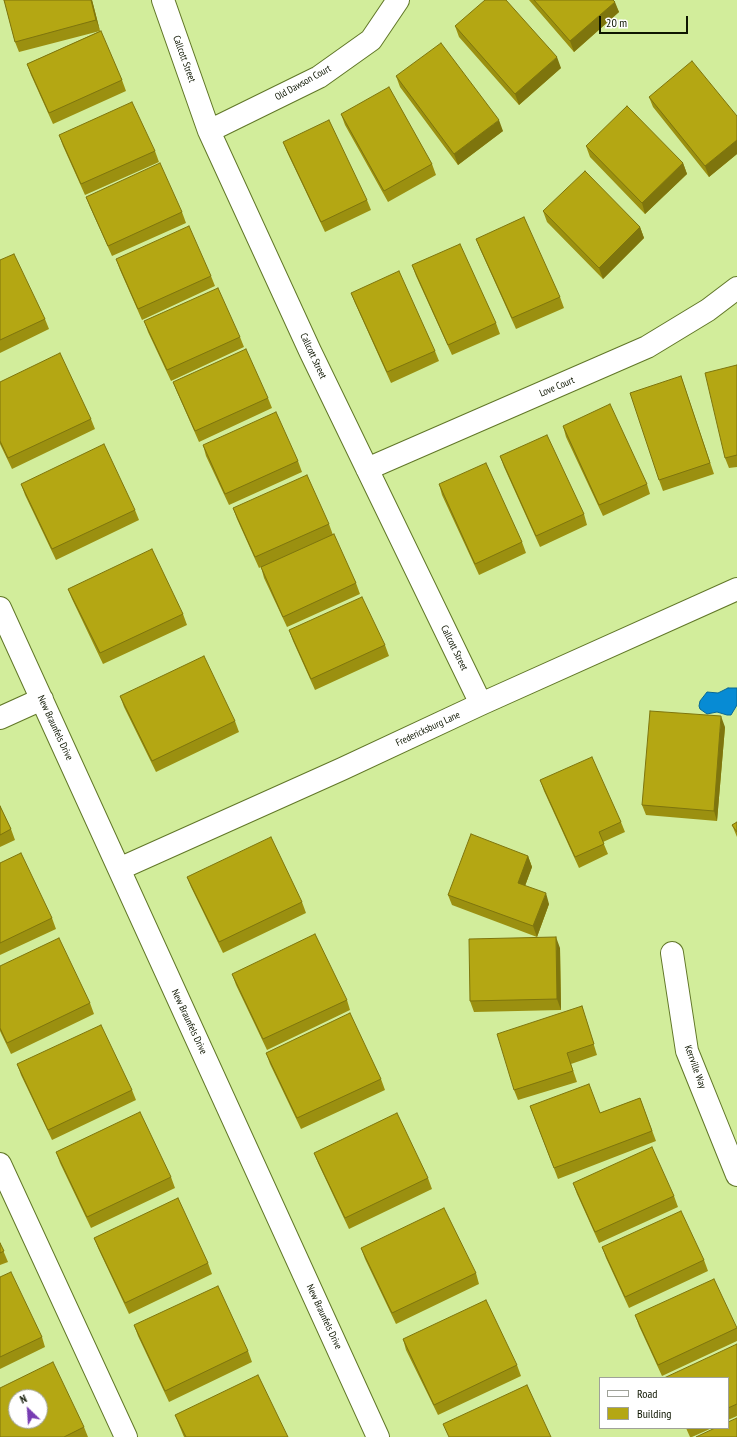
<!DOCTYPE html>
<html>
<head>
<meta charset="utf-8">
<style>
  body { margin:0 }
  #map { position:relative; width:737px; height:1437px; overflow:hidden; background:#d2ed9b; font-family:"PT Sans Narrow",sans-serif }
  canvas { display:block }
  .legend { position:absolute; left:599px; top:1377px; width:130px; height:52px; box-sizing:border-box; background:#fff; border:1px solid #9fa299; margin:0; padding:5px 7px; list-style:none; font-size:12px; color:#0e1600 }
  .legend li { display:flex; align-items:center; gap:8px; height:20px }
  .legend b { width:20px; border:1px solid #9fa299 }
  .north { position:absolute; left:8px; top:1389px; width:40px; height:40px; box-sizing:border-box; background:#fff; border:1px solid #9fa299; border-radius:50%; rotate:335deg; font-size:11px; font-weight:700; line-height:16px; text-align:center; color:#0e1600 }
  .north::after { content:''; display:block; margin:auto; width:14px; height:18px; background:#773cb2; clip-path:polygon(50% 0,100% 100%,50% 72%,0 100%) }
  .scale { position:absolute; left:599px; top:16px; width:89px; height:18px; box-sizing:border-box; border:2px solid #0e1600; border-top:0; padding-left:5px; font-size:12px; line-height:14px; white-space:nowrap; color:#0e1600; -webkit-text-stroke:3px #fff; paint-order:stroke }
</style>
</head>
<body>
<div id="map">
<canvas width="737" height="1437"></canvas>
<ul class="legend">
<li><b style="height:5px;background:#fff"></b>Road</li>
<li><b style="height:11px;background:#b4a713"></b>Building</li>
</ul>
<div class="north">N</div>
<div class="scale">20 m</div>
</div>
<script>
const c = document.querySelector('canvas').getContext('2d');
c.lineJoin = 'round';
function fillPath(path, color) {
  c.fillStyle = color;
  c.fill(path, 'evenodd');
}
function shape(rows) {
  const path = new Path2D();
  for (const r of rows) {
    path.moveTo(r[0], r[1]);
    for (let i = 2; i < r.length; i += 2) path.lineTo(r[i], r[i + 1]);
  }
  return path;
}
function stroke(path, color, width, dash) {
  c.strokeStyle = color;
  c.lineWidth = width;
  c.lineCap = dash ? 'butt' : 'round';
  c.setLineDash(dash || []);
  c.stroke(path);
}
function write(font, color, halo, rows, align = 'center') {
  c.font = font + ' "PT Sans Narrow",sans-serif';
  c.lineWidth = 3;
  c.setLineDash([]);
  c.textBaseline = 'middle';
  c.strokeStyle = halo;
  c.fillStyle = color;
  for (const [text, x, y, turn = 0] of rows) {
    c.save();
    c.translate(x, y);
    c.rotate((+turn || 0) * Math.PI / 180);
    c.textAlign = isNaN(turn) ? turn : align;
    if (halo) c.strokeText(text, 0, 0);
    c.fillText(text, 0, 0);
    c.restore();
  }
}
const water = shape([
  [728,688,737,688,737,705,731,715,727,715,717,712,707,714,700,709,699,706,700,701,707,692,718,693,728,688]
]);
fillPath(water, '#078bd4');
stroke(water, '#096894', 1);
const minor = shape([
  [163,0,209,131,310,351,481,704],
  [209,131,319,77,371,40,398,0],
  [367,469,647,347,708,310,737,288],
  [0,608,378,1437],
  [0,718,42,699],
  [119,869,342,769,481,704,737,589],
  [672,953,687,1051,737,1175],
  [0,1164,126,1437]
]);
stroke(minor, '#617728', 24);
stroke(minor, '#fff', 22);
fillPath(shape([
  [4,0,92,0,100,31,122,80,126,91,53,124,31,75,27,64,100,31,19,52,15,42],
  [529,0,613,0,619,12,574,52],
  [455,26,561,68,519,105,459,37],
  [396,76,503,131,458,165,400,87],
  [649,97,737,116,737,154,709,177,653,107],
  [341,114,432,164,436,175,388,202,345,125],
  [59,135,155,151,159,162,85,195,63,146],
  [283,142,367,200,371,210,325,232,287,152],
  [586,146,683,163,687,174,645,214,590,157],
  [86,197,182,212,186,223,112,256,90,207],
  [543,211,640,227,644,238,603,279,547,222],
  [476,239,560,297,564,308,516,329,480,249],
  [116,259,211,276,215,286,142,320,120,270],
  [0,260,45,319,49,329,0,353],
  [412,265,496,323,500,334,452,355,416,276],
  [351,293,435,351,439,361,391,383,355,303],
  [144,321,240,337,244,347,171,381,148,332],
  [737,365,737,467,729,468,725,458],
  [681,376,714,474,663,491,659,480],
  [0,382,91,419,95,429,12,469,0,444],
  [173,382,268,398,272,408,199,442,177,392],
  [563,426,647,484,650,494,603,516,566,437],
  [203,445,298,461,302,472,229,505,206,456],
  [500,456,584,514,587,525,540,547,504,467],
  [21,484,135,510,139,520,56,560,25,495],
  [439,484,522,542,526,553,479,575,442,495],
  [233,508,329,524,333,535,356,583,360,594,287,627,264,578,261,567,259,568,237,519],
  [68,589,183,614,187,625,103,664,72,599],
  [289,630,385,645,389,656,315,690,293,641],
  [120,696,235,721,239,732,156,772,124,707],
  [725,727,717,821,646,815,642,805],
  [540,780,621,822,625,832,603,842,608,854,579,868,544,791],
  [0,806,11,829,15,840,0,847],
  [737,822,737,837,732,825],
  [528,856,532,867,525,886,549,904,537,937,452,905,448,895],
  [0,863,52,918,56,929,0,955],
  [187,877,302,902,306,913,223,953,191,887],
  [560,948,561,1010,474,1012,470,1001],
  [0,966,90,1003,94,1014,11,1054,0,1031],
  [232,974,347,1000,350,1010,267,1050,236,985],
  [582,1006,597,1055,571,1064,577,1082,518,1100,514,1090],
  [266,1053,381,1079,385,1090,301,1129,270,1064],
  [17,1064,132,1090,136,1100,52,1140,21,1075],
  [640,1098,656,1141,558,1179,530,1106,600,1113],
  [56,1152,171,1177,175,1188,91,1228,60,1163],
  [314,1153,428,1178,432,1189,349,1229,318,1163],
  [573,1183,674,1196,678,1207,599,1243,577,1194],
  [94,1238,208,1263,212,1274,129,1314,98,1248],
  [0,1243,8,1262,0,1265],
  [602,1247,704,1260,708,1271,629,1308,606,1258],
  [361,1248,476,1273,479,1284,396,1324,365,1259],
  [0,1277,42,1337,45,1347,0,1369],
  [635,1315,737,1328,737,1341,662,1376,639,1326],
  [134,1325,248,1351,252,1362,169,1402,138,1336],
  [403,1339,517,1365,521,1376,438,1415,406,1350],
  [737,1344,737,1416,728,1420,728,1378],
  [175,1415,288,1437,184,1437,179,1425],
  [84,1427,88,1437,0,1437],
  [686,1428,712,1428,692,1437,690,1437]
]), '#9b9010');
fillPath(shape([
  [91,0,92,0,100,31,96,20],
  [615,2,619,12,574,52,570,41],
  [557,57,561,68,519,105,515,94],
  [499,120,503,131,458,165,454,154],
  [737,140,737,154,709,177,705,166],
  [683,163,687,174,645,214,642,203],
  [640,227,644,238,603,279,599,268],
  [721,716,725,727,717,821,714,811],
  [528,856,532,867,522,894,518,883],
  [546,893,549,904,537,937,533,926],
  [556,937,560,948,561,1010,557,999]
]), '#7e750d');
const building = shape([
  [4,0,91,0,96,20,15,42,4,0],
  [485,0,506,0,557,57,515,94,455,26,485,0],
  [534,0,613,0,615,2,570,41,534,0],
  [101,31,122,80,49,113,27,64,101,31],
  [441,43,499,120,454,154,396,76,441,43],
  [692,61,737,116,737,140,705,166,649,97,692,61],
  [389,87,432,164,384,191,341,114,389,87],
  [132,102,155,151,81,184,59,135,132,102],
  [627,106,683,163,642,203,586,146,627,106],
  [329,120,367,200,321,222,283,142,329,120],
  [160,163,182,212,108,246,86,197,160,163],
  [585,171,640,227,599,268,543,211,585,171],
  [524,217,560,297,512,318,476,239,524,217],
  [189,226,211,276,138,309,116,259,189,226],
  [460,244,496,323,448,345,412,265,460,244],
  [14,254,45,319,0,340,0,260,14,254],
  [399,271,435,351,387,372,351,293,399,271],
  [218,288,240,337,167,370,144,321,218,288],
  [246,349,268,398,195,431,173,382,246,349],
  [60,353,91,419,8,458,0,441,0,382,60,353],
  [737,365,737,455,725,458,705,373,737,365],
  [681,376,710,463,659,480,630,393,681,376],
  [610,404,647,484,599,505,563,426,610,404],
  [276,412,298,461,225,494,203,445,276,412],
  [547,435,584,514,536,536,500,456,547,435],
  [104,444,135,510,52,549,21,484,104,444],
  [486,463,522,542,475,564,439,484,486,463],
  [307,475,329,524,255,557,233,508,307,475],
  [334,534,356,583,283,617,261,567,334,534],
  [152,549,183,614,100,653,68,589,152,549],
  [362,597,385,645,311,679,289,630,362,597],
  [204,656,235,721,152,761,120,696,204,656],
  [650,711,721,716,714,811,642,805,650,711],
  [592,757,621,822,599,832,604,844,575,857,540,780,592,757],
  [0,806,11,829,0,835,0,806],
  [737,822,737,832,732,825,737,822],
  [471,834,528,856,518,883,546,893,533,926,448,895,471,834],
  [271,837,302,902,219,942,187,877,271,837],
  [21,853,52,918,0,943,0,863,21,853],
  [315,934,347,1000,263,1039,232,974,315,934],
  [556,937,557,999,470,1001,469,939,556,937],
  [59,938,90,1003,7,1043,0,1028,0,966,59,938],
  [582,1006,594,1044,567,1053,573,1071,514,1090,497,1034,582,1006],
  [350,1013,381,1079,297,1118,266,1053,350,1013],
  [101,1025,132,1090,48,1130,17,1064,101,1025],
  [589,1084,600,1113,640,1098,652,1131,554,1168,530,1106,589,1084],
  [140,1112,171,1177,87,1217,56,1152,140,1112],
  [397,1113,428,1178,345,1218,314,1153,397,1113],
  [652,1147,674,1196,595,1232,573,1183,652,1147],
  [178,1198,208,1263,125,1303,94,1238,178,1198],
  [444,1208,476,1273,392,1313,361,1248,444,1208],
  [681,1211,704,1260,625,1297,602,1247,681,1211],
  [0,1243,4,1251,0,1253,0,1243],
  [11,1272,42,1337,0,1357,0,1277,11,1272],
  [714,1279,737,1328,658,1365,635,1315,714,1279],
  [218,1286,248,1351,165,1391,134,1325,218,1286],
  [486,1300,517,1365,434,1405,403,1339,486,1300],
  [737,1344,737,1404,728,1408,728,1378,664,1378,737,1344],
  [53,1362,84,1427,64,1437,0,1437,0,1388,53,1362],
  [16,1397,40,1397,40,1421,16,1421,16,1397],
  [258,1375,288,1437,186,1437,175,1415,258,1375],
  [527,1385,551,1437,449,1437,443,1424,527,1385],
  [737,1418,737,1437,696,1437,715,1428,728,1428,728,1422,737,1418]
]);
fillPath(building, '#b4a713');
stroke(building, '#7e750d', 1);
write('10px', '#0e1600', '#fff', [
  ["Callcott Street",184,59,70],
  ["Old Dawson Court",303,83,-29],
  ["Callcott Street",313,356,65],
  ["Love Court",557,387,-23],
  ["Callcott Street",454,648,64],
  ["New Braunfels Drive",55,728,65],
  ["Fredericksburg Lane",428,729,-25],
  ["New Braunfels Drive",189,1022,65],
  ["Kerrville Way",695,1067,70],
  ["New Braunfels Drive",324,1317,65]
]);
</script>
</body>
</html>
